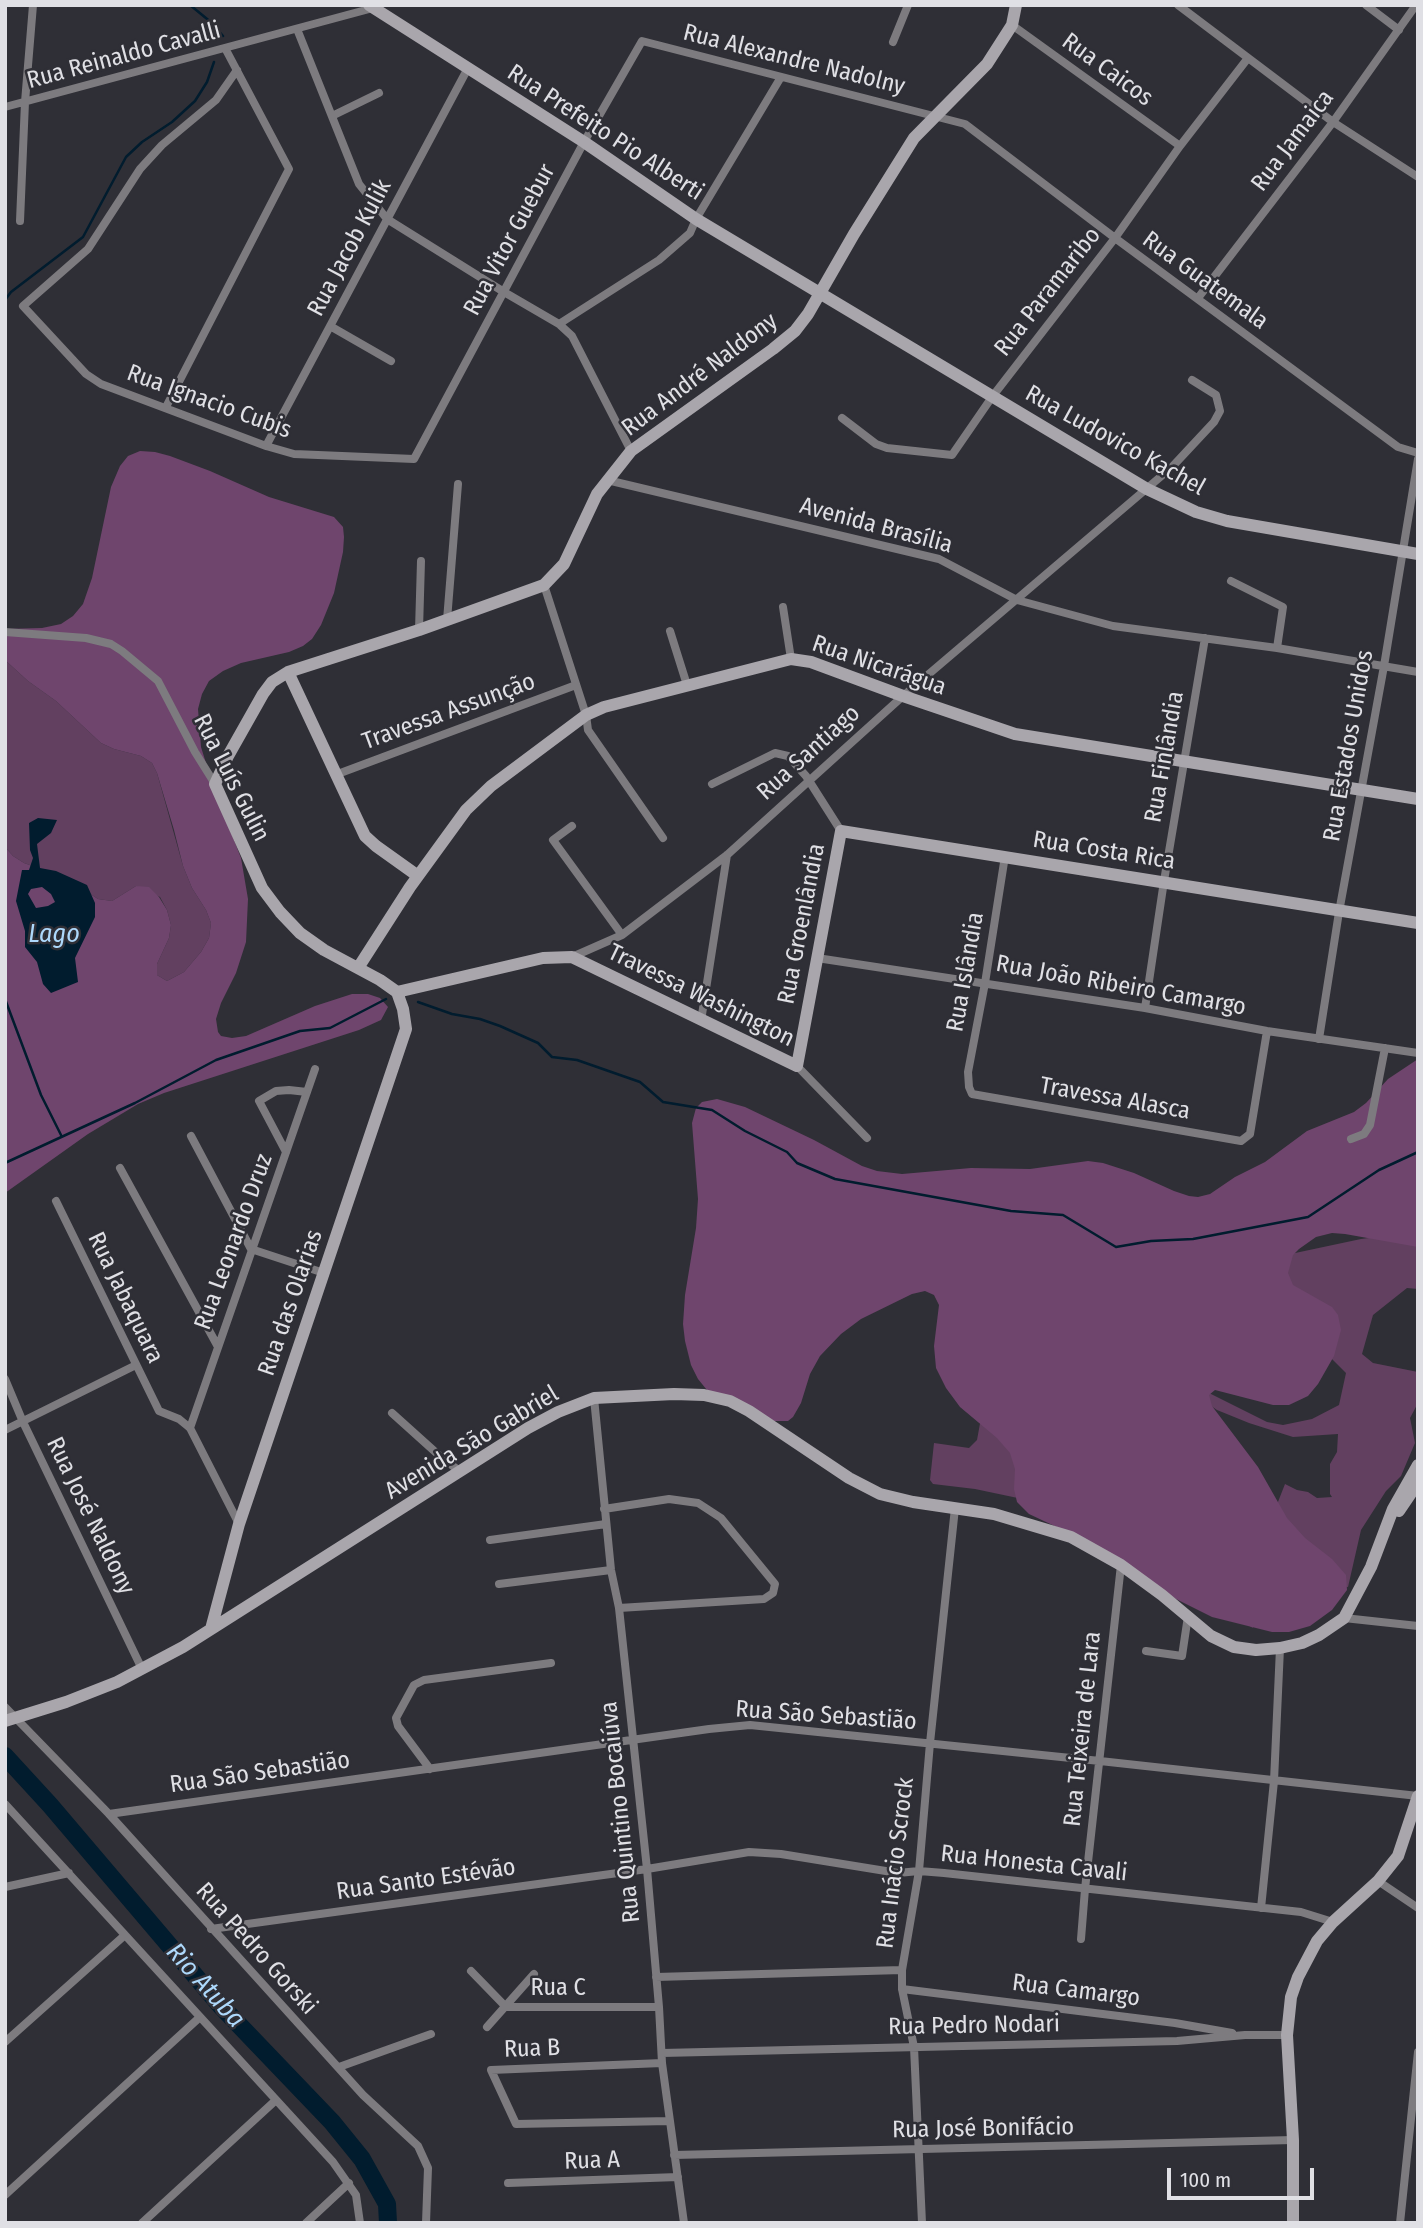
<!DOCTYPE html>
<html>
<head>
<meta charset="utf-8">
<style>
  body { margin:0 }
  #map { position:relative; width:1423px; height:2228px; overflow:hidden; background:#2f2f36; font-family:"Fira Sans Condensed",sans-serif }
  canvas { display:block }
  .frame { position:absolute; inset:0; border:7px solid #e0e0e5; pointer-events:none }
  .scale { position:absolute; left:1167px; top:2168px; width:147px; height:32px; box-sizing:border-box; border:4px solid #e0e0e5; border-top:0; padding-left:9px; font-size:21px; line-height:24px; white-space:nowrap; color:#e0e0e5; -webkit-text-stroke:5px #2f2f36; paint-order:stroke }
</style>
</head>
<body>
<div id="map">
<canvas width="1423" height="2228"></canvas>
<div class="frame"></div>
<div class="scale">100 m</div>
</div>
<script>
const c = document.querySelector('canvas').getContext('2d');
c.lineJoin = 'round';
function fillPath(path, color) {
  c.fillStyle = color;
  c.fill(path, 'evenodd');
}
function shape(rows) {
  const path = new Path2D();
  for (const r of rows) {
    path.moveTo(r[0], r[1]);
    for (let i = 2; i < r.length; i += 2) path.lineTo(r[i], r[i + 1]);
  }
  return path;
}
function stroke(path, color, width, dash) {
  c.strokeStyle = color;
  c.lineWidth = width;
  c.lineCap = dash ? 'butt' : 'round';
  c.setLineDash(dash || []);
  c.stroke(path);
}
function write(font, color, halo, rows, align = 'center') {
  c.font = font + ' "Fira Sans Condensed",sans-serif';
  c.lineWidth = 5;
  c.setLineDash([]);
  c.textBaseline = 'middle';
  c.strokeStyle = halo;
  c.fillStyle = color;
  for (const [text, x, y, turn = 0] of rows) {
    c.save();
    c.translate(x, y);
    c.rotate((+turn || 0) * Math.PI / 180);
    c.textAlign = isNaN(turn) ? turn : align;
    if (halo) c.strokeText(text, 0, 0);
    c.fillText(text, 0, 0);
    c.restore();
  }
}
fillPath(shape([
  [5,660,28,681,56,701,101,743,114,749,141,756,152,763,157,773,183,866,192,888,206,910,211,923,209,938,201,952,184,972,167,981,157,975,157,964,169,938,171,925,167,910,160,897,136,886,112,901,98,899,66,878,24,863,13,856,5,847],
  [1418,1190,1418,1289,1407,1288,1373,1315,1362,1354,1373,1363,1418,1372,1418,1403,1410,1418,1415,1443,1401,1476,1386,1491,1361,1530,1348,1587,1340,1586,1276,1507,1285,1484,1297,1490,1308,1492,1317,1498,1332,1497,1330,1494,1330,1464,1337,1452,1338,1434,1293,1437,1249,1423,1217,1410,1201,1399,1233,1572,1253,1628,1032,1501,975,1489,933,1484,930,1480,934,1443,969,1448,977,1440,991,1363,1209,1393,1267,1422,1283,1425,1312,1419,1339,1405,1346,1373,1327,1354,1267,1259,1361,1239,1414,1232]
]), '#624060');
fillPath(shape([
  [140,451,155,452,170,456,210,471,269,497,334,517,343,527,344,537,343,552,334,593,321,625,312,639,303,646,289,652,241,663,223,671,209,681,202,694,198,709,201,747,214,789,241,858,248,899,246,942,236,973,221,1003,216,1019,218,1032,221,1036,232,1038,246,1036,315,1006,352,994,368,994,380,998,388,1007,381,1020,359,1030,164,1093,138,1104,88,1134,5,1193,5,847,13,856,24,863,66,878,98,899,112,901,136,886,149,887,159,897,167,910,171,925,169,938,157,964,157,975,167,981,184,972,201,952,209,938,211,923,206,910,192,888,183,866,174,830,157,773,152,763,141,756,114,749,101,743,56,701,28,681,5,660,5,629,42,628,61,624,73,616,83,604,92,578,111,487,120,466,128,456],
  [1418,1059,1418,1247,1345,1234,1332,1233,1316,1237,1299,1249,1293,1255,1288,1273,1293,1285,1332,1307,1338,1315,1341,1330,1334,1356,1318,1384,1308,1396,1289,1405,1273,1405,1215,1390,1209,1395,1212,1406,1258,1467,1287,1518,1305,1538,1332,1559,1346,1575,1347,1590,1332,1610,1310,1626,1289,1632,1272,1632,1212,1617,1176,1599,1063,1530,1029,1514,1017,1502,1014,1489,1015,1469,1010,1453,997,1438,960,1407,946,1388,936,1368,934,1346,939,1305,934,1295,925,1291,912,1294,861,1319,841,1334,820,1356,810,1374,801,1403,793,1417,788,1421,774,1421,711,1395,698,1379,691,1365,685,1341,683,1324,685,1295,696,1228,698,1199,692,1123,696,1108,702,1102,717,1099,745,1107,814,1140,862,1166,877,1171,902,1174,971,1168,1030,1169,1088,1161,1103,1163,1134,1173,1174,1191,1189,1196,1198,1197,1210,1194,1235,1177,1265,1162,1307,1131,1354,1112,1366,1103,1388,1079]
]), '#6f456d');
fillPath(shape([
  [38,818,57,820,51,833,37,844,40,868,56,871,87,885,95,903,95,917,75,958,78,982,51,993,43,984,37,962,25,947,25,931,16,901,22,870,29,870,33,858,30,850,29,823],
  [42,887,51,894,55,902,48,906,36,908,28,894,31,889]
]), '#011c2e');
stroke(shape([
  [190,5,212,23,223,36],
  [5,300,11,292,83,237,126,157,142,142,172,122,195,101,207,82,214,62],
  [5,999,41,1095,61,1135],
  [418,1002,452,1014,480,1019,500,1026,538,1043,552,1057,577,1060,640,1082,663,1102,712,1110,745,1131,787,1152,797,1163,835,1179,1011,1211,1063,1215,1116,1247,1151,1241,1193,1239,1308,1217,1379,1170,1418,1152],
  [5,1163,135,1103,216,1060,300,1031,330,1028,386,999]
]), '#011c2e', 2.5);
stroke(shape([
  [5,1756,50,1805,220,2005,332,2122,362,2159,387,2204,388,2223]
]), '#011c2e', 18);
stroke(shape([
  [1178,5,1333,122,1418,177],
  [1366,5,1399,30],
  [1012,25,1180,146],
  [297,29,359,184,387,219,504,292,559,324,572,336,631,451],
  [893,42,908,5],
  [237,70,216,100,162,145,140,169,88,249,23,306,86,374,101,384,266,446,294,454,414,459,584,142,642,41,965,124,1115,238,1398,447,1418,453],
  [5,107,373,8],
  [332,116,379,93],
  [20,221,25,102,33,5],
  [1198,298,1333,122,1416,5],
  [559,324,659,260,690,233,696,219,781,77],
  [330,326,391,361],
  [166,407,289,169,225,48],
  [842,418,876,444,887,448,952,455,992,397,1115,238,1180,146,1248,58],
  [266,446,468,68],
  [607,480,939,559,1017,600,1113,626,1277,648,1418,672],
  [1231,581,1283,607,1277,648],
  [544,585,586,715,588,730,663,838],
  [783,607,791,659],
  [447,620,458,484],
  [419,630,421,561],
  [670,631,687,685],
  [5,632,86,638,111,644,122,651,158,681,195,752,215,784],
  [335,775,576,685],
  [712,784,775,753,788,756,806,776,841,831],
  [572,826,553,840,622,935],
  [1005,856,985,983,968,1072,969,1087,972,1094,1241,1141,1250,1134,1267,1031],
  [572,957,622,935,727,855,903,696,1172,467,1214,422,1220,411,1216,395,1192,380],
  [817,958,1145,1008,1267,1031,1418,1053],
  [1145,1008,1164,881,1205,638],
  [701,1021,727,855],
  [1319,1039,1339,912,1384,666,1418,459],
  [797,1066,867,1138],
  [191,1136,251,1249,324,1273],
  [1351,1139,1364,1134,1370,1125,1385,1048],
  [286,1152,259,1101,276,1091,289,1090,307,1092],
  [120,1168,217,1345],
  [56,1201,159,1411,179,1419,190,1428,239,1524],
  [5,1379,23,1422,142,1669],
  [594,1398,611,1570,619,1608,647,1869,659,2007,662,2063,684,2223],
  [392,1413,442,1458,461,1472],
  [190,1428,315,1069],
  [5,1430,136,1365],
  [604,1509,669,1499,698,1503,721,1518,775,1584,773,1593,764,1599,619,1608],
  [490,1540,606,1524],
  [499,1584,611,1570],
  [1344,1618,1418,1626],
  [1146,1651,1182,1656,1188,1616],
  [5,1707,109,1814,363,2095,418,2146,428,2168,426,2223],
  [430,1769,398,1726,396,1718,414,1685,424,1680,551,1663],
  [5,1804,333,2162,356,2195,360,2223],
  [109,1814,709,1729,750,1725,1100,1761,1418,1796],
  [1378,1881,1418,1908],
  [5,1887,69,1873],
  [1261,1908,1274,1781,1280,1648],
  [211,1929,647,1869,749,1852,781,1854,898,1873,919,1871,944,1873,1301,1912,1333,1922],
  [1081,1939,1085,1889,1121,1565],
  [471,1971,506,2007,659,2007],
  [656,1977,902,1970],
  [902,1989,1175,2023,1232,2033],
  [487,2027,534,1974],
  [5,2042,125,1935],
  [662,2053,1177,2041,1245,2035,1287,2035],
  [662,2063,491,2070,516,2124,670,2121],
  [339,2067,431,2034],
  [674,2155,1293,2140],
  [508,2183,678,2177],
  [5,2195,200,2017],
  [142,2223,276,2100],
  [306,2223,349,2183],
  [922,2223,914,2047,902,1989,902,1970,919,1871,930,1743,955,1508],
  [1400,2223,1418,2052]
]), '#7d7b7f', 8);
stroke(shape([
  [369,5,584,142,696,219,1147,489,1196,512,1227,521,1418,554],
  [288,672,365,836,376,846,418,876],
  [358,968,410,887,466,810,491,786,586,715,604,707,791,659,811,662,903,696,1015,734,1418,799],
  [397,992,380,980,324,950,300,933,280,912,262,888,215,784,228,756,263,694,272,682,288,672,419,630,544,585,564,564,597,494,631,451,773,349,795,331,808,314,854,234,914,138,987,64,1012,25,1016,5],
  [397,992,543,958,572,957,797,1066,841,831,1418,923],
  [1399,1511,1418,1483],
  [211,1629,239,1524,406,1029,403,1009,397,992],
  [5,1721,66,1702,117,1682,183,1647,528,1428,558,1412,594,1398,674,1394,704,1395,730,1401,749,1411,849,1478,880,1494,913,1502,994,1514,1071,1537,1121,1565,1162,1595,1211,1636,1234,1647,1256,1650,1280,1648,1302,1643,1319,1635,1344,1618,1371,1567,1393,1509,1418,1465],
  [1293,2223,1293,2140,1287,2035,1291,1997,1298,1977,1317,1941,1333,1922,1378,1881,1398,1856,1418,1796]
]), '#a9a6ac', 12);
write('24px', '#e0e0e5', '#2f2f36', [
  ["Rua Reinaldo Cavalli",124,56,-15],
  ["Rua Alexandre Nadolny",794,60,14],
  ["Rua Caicos",1107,70,36],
  ["Rua Prefeito Pio Alberti",605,133,33],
  ["Rua Jamaica",1293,141,-53],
  ["Rua Vitor Guebur",510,240,-62],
  ["Rua Jacob Kulik",350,248,-62],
  ["Rua Guatemala",1205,281,36],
  ["Rua Paramaribo",1048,292,-52],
  ["Rua André Naldony",700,375,-37],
  ["Rua Ignacio Cubis",209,402,20],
  ["Rua Ludovico Kachel",1115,441,29],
  ["Avenida Brasília",876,526,15],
  ["Rua Nicarágua",879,666,19],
  ["Travessa Assunção",449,712,-20],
  ["Rua Estados Unidos",1349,746,-80],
  ["Rua Santiago",809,753,-42],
  ["Rua Finlândia",1165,757,-80],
  ["Rua Luís Gulin",231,778,63],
  ["Rua Costa Rica",1104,851,9],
  ["Rua Groenlândia",802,924,-79],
  ["Rua Islândia",966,972,-80],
  ["Rua João Ribeiro Camargo",1121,986,10],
  ["Travessa Washington",701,996,26],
  ["Travessa Alasca",1115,1099,10],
  ["Rua Leonardo Druz",234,1242,-70],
  ["Rua Jabaquara",125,1298,64],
  ["Rua das Olarias",291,1303,-71],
  ["Avenida São Gabriel",472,1443,-31],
  ["Rua José Naldony",90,1516,64],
  ["Rua São Sebastião",826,1716,4],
  ["Rua Teixeira de Lara",1083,1729,-84],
  ["Rua São Sebastião",260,1773,-8],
  ["Rua Quintino Bocaiúva",621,1812,-96],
  ["Rua Inácio Scrock",896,1863,-83],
  ["Rua Honesta Cavali",1034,1864,6],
  ["Rua Santo Estévão",426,1880,-8],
  ["Rua Pedro Gorski",256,1949,48],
  ["Rua C",558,1988],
  ["Rua Camargo",1076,1991,7],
  ["Rua Pedro Nodari",974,2026,-1],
  ["Rua B",532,2049,-2],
  ["Rua José Bonifácio",983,2129,-1],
  ["Rua A",592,2161,-2]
]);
write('italic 26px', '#add8fb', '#2f2f36', [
  ["Lago",54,935],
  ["Rio Atuba",205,1986,48]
]);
</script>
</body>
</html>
